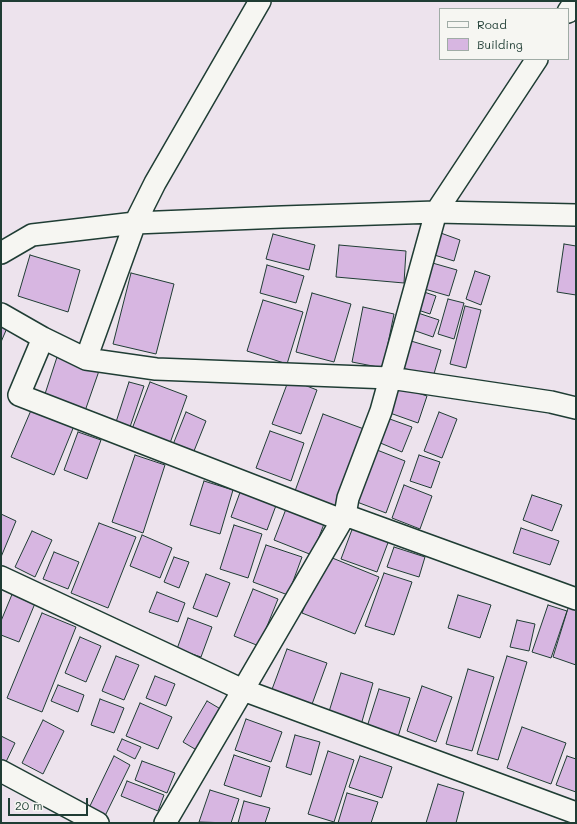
<!DOCTYPE html>
<html>
<head>
<meta charset="utf-8">
<style>
  body { margin:0 }
  #map { position:relative; width:577px; height:824px; overflow:hidden; background:#ede3ed; font-family:Mali,sans-serif }
  canvas { display:block }
  .frame { position:absolute; inset:0; border:2px solid #1f3d34; pointer-events:none }
  .legend { position:absolute; left:439px; top:8px; width:130px; height:52px; box-sizing:border-box; background:#f6f6f2; border:1px solid #a0aca6; margin:0; padding:5px 7px; list-style:none; font-size:12px; color:#1f3d34 }
  .legend li { display:flex; align-items:center; gap:8px; height:20px }
  .legend b { width:20px; border:1px solid #a0aca6 }
  .scale { position:absolute; left:8px; top:798px; width:80px; height:18px; box-sizing:border-box; border:2px solid #1f3d34; border-top:0; padding-left:5px; font-size:12px; line-height:14px; white-space:nowrap; color:#1f3d34; -webkit-text-stroke:3px #f6f6f2; paint-order:stroke }
</style>
</head>
<body>
<div id="map">
<canvas width="577" height="824"></canvas>
<div class="frame"></div>
<ul class="legend">
<li><b style="height:5px;background:#f6f6f2"></b>Road</li>
<li><b style="height:11px;background:#d7b6e1"></b>Building</li>
</ul>
<div class="scale">20 m</div>
</div>
<script>
const c = document.querySelector('canvas').getContext('2d');
c.lineJoin = 'round';
function fillPath(path, color) {
  c.fillStyle = color;
  c.fill(path, 'evenodd');
}
function shape(rows) {
  const path = new Path2D();
  for (const r of rows) {
    path.moveTo(r[0], r[1]);
    for (let i = 2; i < r.length; i += 2) path.lineTo(r[i], r[i + 1]);
  }
  return path;
}
function stroke(path, color, width, dash) {
  c.strokeStyle = color;
  c.lineWidth = width;
  c.lineCap = dash ? 'butt' : 'round';
  c.setLineDash(dash || []);
  c.stroke(path);
}
const building = shape([
  [438,232,460,240,454,261,431,254,438,232],
  [273,234,315,245,309,270,266,259,273,234],
  [564,244,576,246,576,295,557,292,564,244],
  [339,245,406,251,404,283,336,277,339,245],
  [30,255,80,270,68,312,18,296,30,255],
  [429,262,457,270,449,296,421,288,429,262],
  [267,265,304,276,296,303,260,293,267,265],
  [475,271,490,276,481,305,466,299,475,271],
  [131,273,174,284,156,354,113,344,131,273],
  [424,292,436,296,430,314,418,310,424,292],
  [312,293,351,304,334,362,296,352,312,293],
  [448,299,464,303,454,339,438,334,448,299],
  [263,300,303,312,287,364,247,351,263,300],
  [465,306,481,310,466,368,450,364,465,306],
  [363,307,394,314,383,368,352,362,363,307],
  [418,313,439,320,433,337,413,330,418,313],
  [1,325,7,328,1,342,1,325],
  [411,341,441,350,433,377,403,368,411,341],
  [58,354,100,368,85,411,44,397,58,354],
  [289,379,317,390,301,434,272,424,289,379],
  [129,382,144,386,130,427,116,422,129,382],
  [150,382,187,396,170,443,132,429,150,382],
  [399,387,427,396,418,423,390,413,399,387],
  [32,408,74,426,54,475,11,457,32,408],
  [186,412,206,421,192,456,172,447,186,412],
  [439,412,457,419,442,458,424,451,439,412],
  [323,414,364,429,336,506,295,491,323,414],
  [387,418,412,427,402,452,378,442,387,418],
  [270,431,304,443,291,481,256,468,270,431],
  [78,432,101,440,87,479,64,470,78,432],
  [377,450,405,461,386,513,357,502,377,450],
  [135,455,165,465,143,533,112,522,135,455],
  [419,455,440,462,431,488,410,481,419,455],
  [204,481,233,490,220,534,190,525,204,481],
  [404,485,432,496,420,529,392,518,404,485],
  [242,487,278,500,267,530,231,517,242,487],
  [532,495,562,505,552,531,523,520,532,495],
  [286,509,324,524,312,555,274,540,286,509],
  [1,514,16,521,1,557,1,514],
  [99,523,136,537,108,608,71,593,99,523],
  [234,525,262,534,248,578,220,569,234,525],
  [353,527,389,540,377,572,341,559,353,527],
  [521,528,559,541,550,565,513,553,521,528],
  [32,531,52,540,35,577,15,567,32,531],
  [142,535,172,548,160,578,130,566,142,535],
  [266,545,302,557,288,595,253,582,266,545],
  [394,547,425,557,419,577,387,567,394,547],
  [54,552,79,562,68,589,43,579,54,552],
  [325,555,379,577,355,634,302,613,325,555],
  [174,557,189,562,179,588,164,582,174,557],
  [384,573,412,582,394,635,365,626,384,573],
  [206,574,230,583,217,617,193,608,206,574],
  [253,589,278,599,259,646,234,636,253,589],
  [13,592,36,601,19,642,1,635,1,621,13,592],
  [157,592,185,603,178,622,149,612,157,592],
  [458,595,491,605,480,638,448,628,458,595],
  [570,602,576,604,576,665,553,657,570,602],
  [548,605,567,611,551,658,532,652,548,605],
  [42,613,76,627,42,712,7,698,42,613],
  [188,618,212,627,201,657,177,649,188,618],
  [517,620,535,624,529,651,510,647,517,620],
  [80,637,101,646,86,682,65,673,80,637],
  [287,649,327,663,311,707,271,692,287,649],
  [116,656,139,665,124,700,102,691,116,656],
  [507,656,527,662,498,760,477,754,507,656],
  [468,669,494,677,472,751,446,744,468,669],
  [341,673,373,683,361,725,328,715,341,673],
  [155,676,175,684,166,706,146,698,155,676],
  [58,685,84,695,78,712,51,701,58,685],
  [422,686,452,697,436,742,407,731,422,686],
  [379,689,410,698,397,740,366,730,379,689],
  [100,699,124,708,114,733,91,725,100,699],
  [207,701,229,714,205,755,183,742,207,701],
  [140,703,172,717,158,749,126,736,140,703],
  [246,719,282,732,271,762,235,750,246,719],
  [43,720,64,731,43,774,22,763,43,720],
  [522,727,566,743,551,784,507,768,522,727],
  [295,735,320,742,311,775,286,767,295,735],
  [1,736,15,743,5,764,1,762,1,736],
  [122,739,141,747,135,759,117,750,122,739],
  [328,751,354,760,334,822,308,814,328,751],
  [234,755,270,767,261,797,224,785,234,755],
  [114,756,130,765,105,816,89,808,114,756],
  [360,756,392,767,382,798,349,787,360,756],
  [567,756,576,759,576,792,556,785,567,756],
  [142,761,175,773,167,793,135,780,142,761],
  [127,781,164,795,158,811,121,796,127,781],
  [438,784,464,792,456,823,426,823,438,784],
  [210,790,239,799,231,823,199,822,210,790],
  [347,793,378,802,371,823,338,823,347,793],
  [244,801,270,808,265,823,238,823,244,801]
]);
fillPath(building, '#d7b6e1');
stroke(building, '#1f3d34', 1);
const street = shape([
  [568,12,575,1],
  [1,253,32,235,135,223,282,217,436,212,576,215],
  [1,314,43,338,86,359,156,369,390,378,551,402,576,408],
  [43,338,19,395,339,519,345,515,576,599],
  [86,359,135,223,155,183,260,1],
  [1,577,243,690,345,515,348,498,381,411,436,212,537,59],
  [1,771,98,823],
  [165,823,243,690,576,813]
]);
stroke(street, '#1f3d34', 24);
stroke(street, '#f6f6f2', 21);
</script>
</body>
</html>
